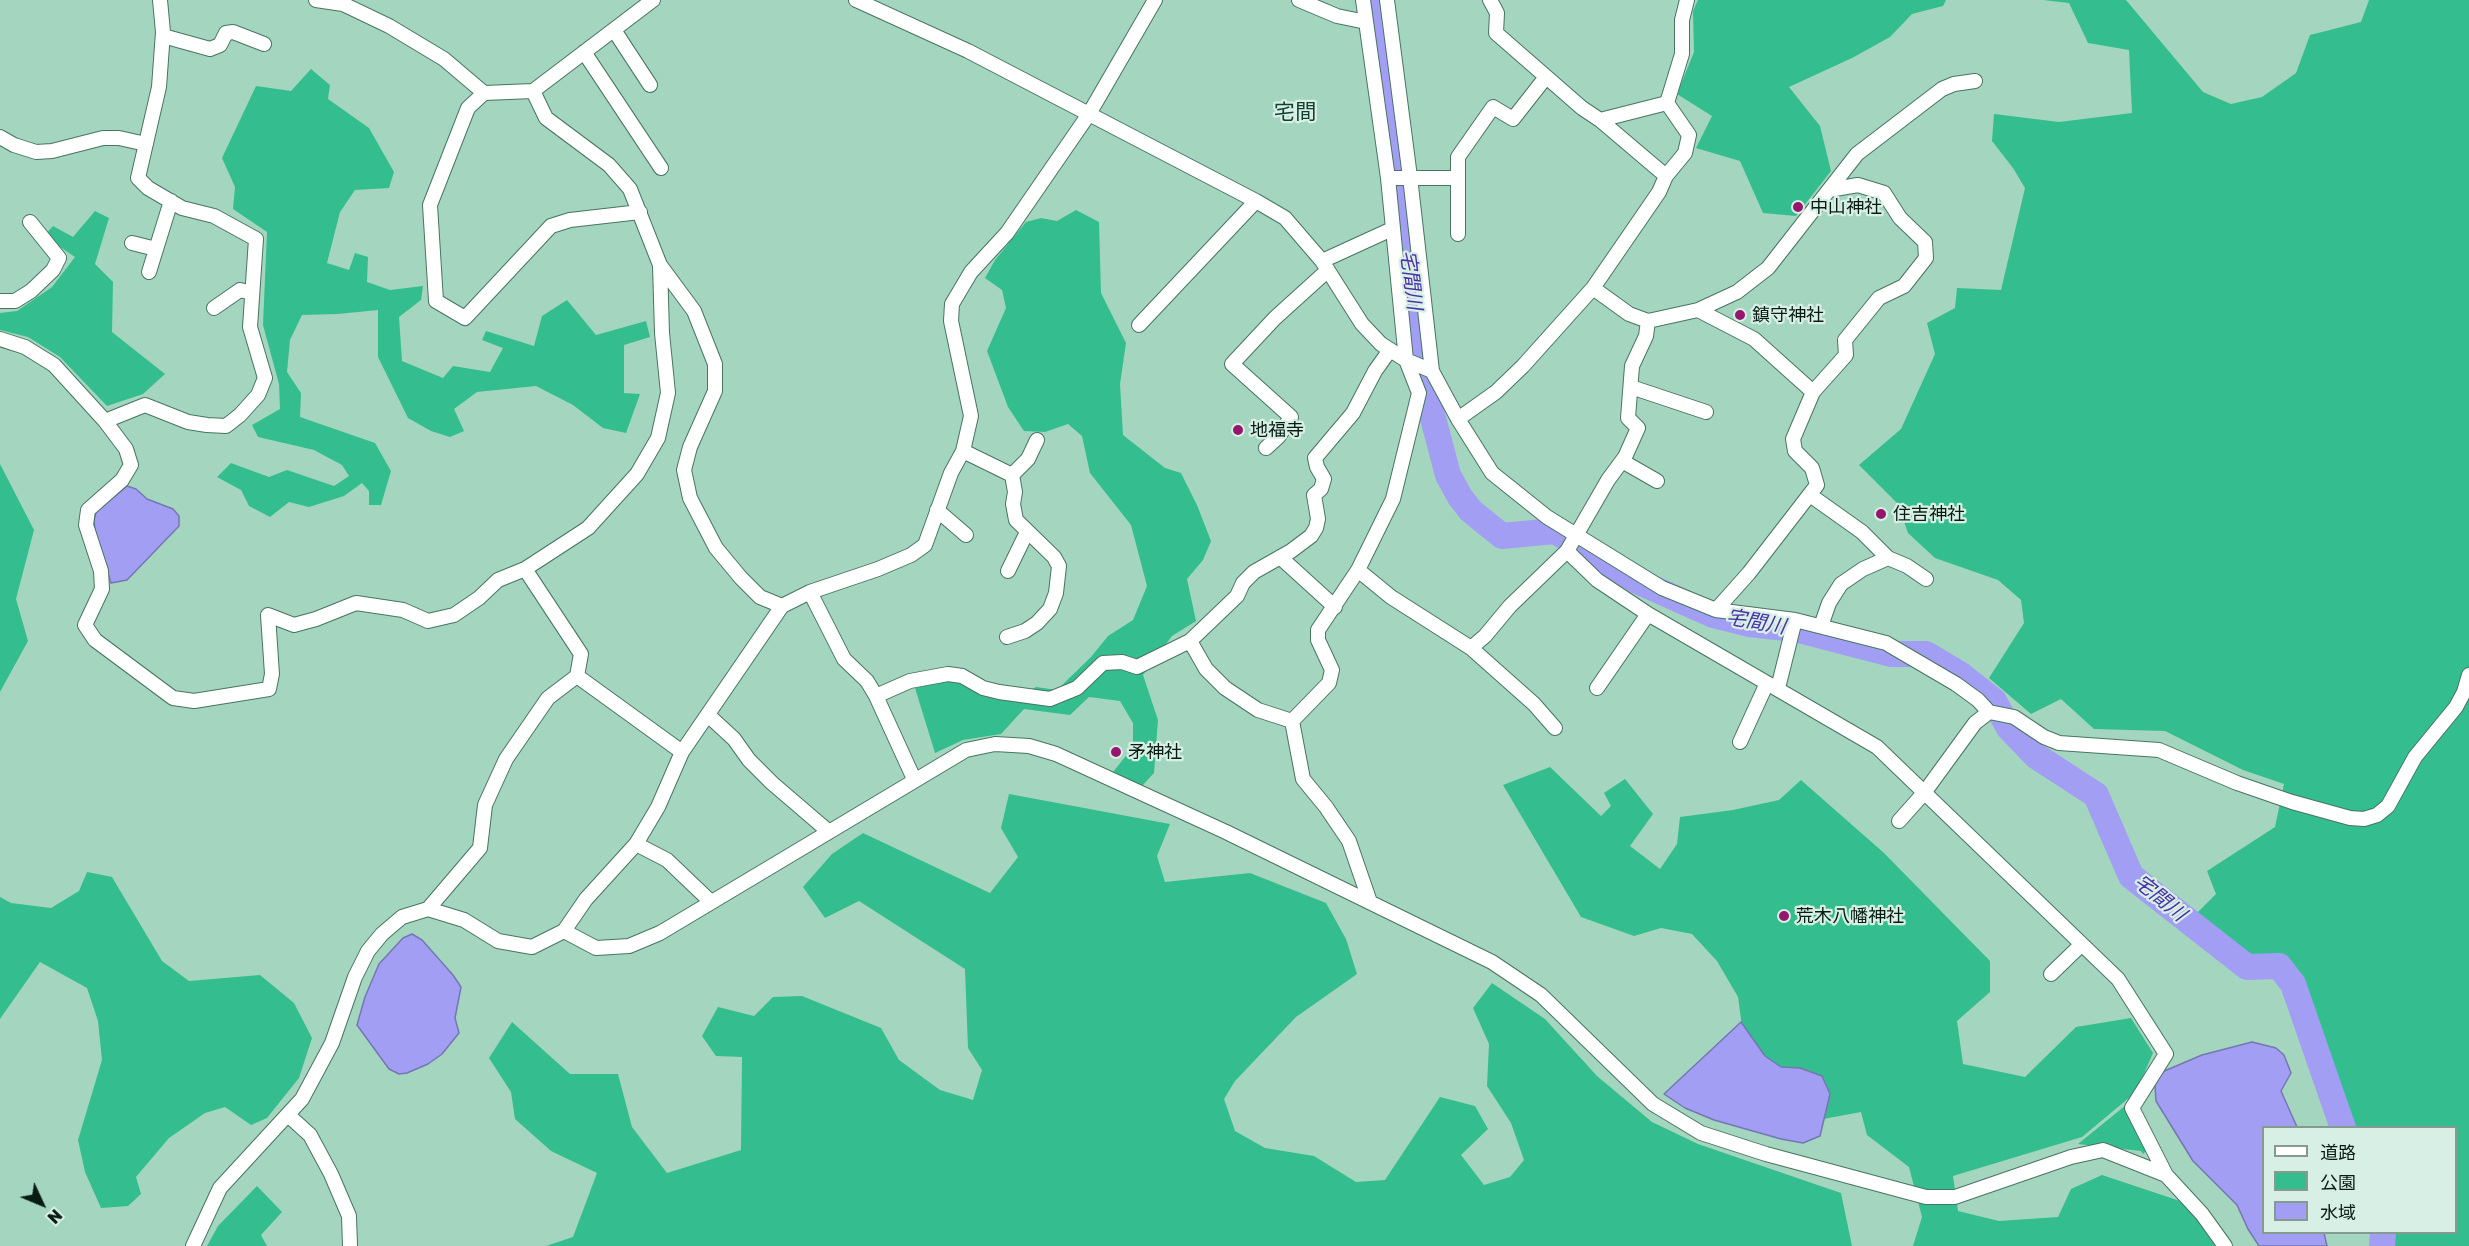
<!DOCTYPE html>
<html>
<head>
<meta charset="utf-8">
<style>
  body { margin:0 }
  #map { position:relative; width:2469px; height:1246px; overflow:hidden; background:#a4d5bf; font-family:"Golos Text","Noto Sans JP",sans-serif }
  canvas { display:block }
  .legend { position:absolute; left:2262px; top:1126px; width:195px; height:108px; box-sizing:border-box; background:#d7efe4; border:2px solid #859b91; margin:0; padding:8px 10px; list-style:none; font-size:18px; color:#091c14 }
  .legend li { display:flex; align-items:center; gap:12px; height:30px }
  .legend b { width:30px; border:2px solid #859b91 }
  .north { position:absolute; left:12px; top:1174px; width:60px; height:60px; -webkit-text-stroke:4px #d7efe4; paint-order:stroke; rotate:134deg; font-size:16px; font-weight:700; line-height:24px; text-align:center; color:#091c14 }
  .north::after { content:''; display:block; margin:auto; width:21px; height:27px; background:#091c14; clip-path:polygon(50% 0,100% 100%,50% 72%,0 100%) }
</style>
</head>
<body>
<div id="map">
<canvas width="2469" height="1246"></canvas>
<ul class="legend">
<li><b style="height:8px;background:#fff"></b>道路</li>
<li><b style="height:16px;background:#34be8f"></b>公園</li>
<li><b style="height:16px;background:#a29ef4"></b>水域</li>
</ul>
<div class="north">N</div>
</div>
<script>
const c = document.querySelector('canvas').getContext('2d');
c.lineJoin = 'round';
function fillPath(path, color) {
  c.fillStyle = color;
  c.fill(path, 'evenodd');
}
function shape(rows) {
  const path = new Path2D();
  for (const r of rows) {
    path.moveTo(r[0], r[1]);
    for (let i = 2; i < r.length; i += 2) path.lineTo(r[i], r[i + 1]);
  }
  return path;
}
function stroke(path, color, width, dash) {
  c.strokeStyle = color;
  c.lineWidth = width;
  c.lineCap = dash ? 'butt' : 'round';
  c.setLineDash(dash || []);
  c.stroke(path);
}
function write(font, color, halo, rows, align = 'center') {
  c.font = font + ' "Golos Text","Noto Sans JP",sans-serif';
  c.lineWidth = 4.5;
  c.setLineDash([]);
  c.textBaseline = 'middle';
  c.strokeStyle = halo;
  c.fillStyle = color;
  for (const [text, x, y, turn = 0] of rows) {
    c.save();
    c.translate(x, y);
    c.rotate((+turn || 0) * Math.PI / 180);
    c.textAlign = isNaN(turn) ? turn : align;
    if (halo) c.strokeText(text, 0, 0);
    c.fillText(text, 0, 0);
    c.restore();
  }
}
fillPath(shape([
  [1698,0,1946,0,1943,6,1912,14,1890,37,1852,58,1789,87,1820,126,1831,171,1796,216,1763,213,1740,161,1696,148,1712,116,1677,94,1694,52,1693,11],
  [2043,0,2126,0,2203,92,2231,104,2262,97,2296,73,2310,35,2361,22,2369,0,2469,0,2469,1246,2390,1246,2391,1233,2456,1232,2456,1128,2356,1127,2301,975,2283,959,2246,960,2193,917,2216,894,2207,871,2275,827,2284,784,2243,770,2165,731,2094,729,2061,699,2031,714,1989,678,2024,623,2021,600,1998,580,1935,558,1908,533,1898,504,1859,465,1901,429,1935,354,1927,323,1955,308,1957,288,2001,290,2025,188,2013,168,1992,141,1994,114,2059,122,2132,113,2129,50,2088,43,2069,3],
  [311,69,330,85,328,99,369,128,394,172,389,188,355,190,340,212,327,263,349,270,355,253,368,257,367,282,390,290,423,286,421,300,399,317,402,361,443,378,453,366,490,372,503,348,482,340,486,331,534,346,542,316,567,300,596,335,646,321,650,337,624,345,624,393,640,394,626,433,603,428,573,405,536,386,477,392,454,409,464,431,450,437,431,431,408,418,378,357,378,310,338,314,302,315,290,340,287,372,301,393,300,417,375,443,391,471,381,505,369,505,369,491,362,483,344,496,309,507,289,502,270,517,249,506,241,490,217,477,231,463,269,477,287,470,334,486,349,476,342,465,314,450,258,437,252,425,280,409,279,384,263,325,267,232,233,209,235,187,222,158,256,86,291,91],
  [1076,210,1099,222,1101,293,1126,343,1120,384,1123,435,1165,468,1181,473,1197,505,1211,541,1203,560,1187,579,1196,621,1172,636,1143,675,1158,720,1154,773,1142,786,1113,772,1133,747,1133,723,1120,701,1089,697,1070,715,1024,709,1001,734,963,740,935,753,915,688,946,681,964,683,993,698,1011,700,1036,687,1057,690,1091,657,1108,636,1133,620,1147,586,1131,525,1090,473,1082,436,1068,424,1045,432,1024,431,1008,407,987,351,1006,308,1002,290,985,278,995,260,1026,222,1041,218,1057,221],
  [95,211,109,218,95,264,113,282,112,332,165,374,143,394,107,406,60,357,28,337,0,330,0,313,17,311,52,287,75,257,44,236,53,226,73,237],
  [0,464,34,530,16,599,28,641,0,692],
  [1550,767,1601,816,1611,806,1604,793,1625,779,1653,814,1630,846,1660,869,1677,844,1680,817,1733,810,1779,800,1801,780,1884,853,1990,961,1990,992,1957,1021,1963,1064,2025,1077,2076,1027,2131,1018,2153,1053,2136,1092,2082,1137,1953,1176,1958,1211,1999,1221,2058,1217,2071,1189,2102,1175,2192,1205,2218,1246,1913,1246,1922,1217,1909,1167,1867,1135,1861,1112,1818,1120,1746,1056,1738,997,1717,961,1692,934,1661,928,1634,936,1581,917,1503,785],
  [1009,794,1170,824,1157,856,1165,882,1250,873,1326,903,1346,939,1357,974,1296,1017,1235,1081,1224,1099,1235,1131,1265,1148,1314,1156,1356,1182,1385,1180,1440,1097,1475,1106,1488,1129,1461,1155,1484,1185,1510,1177,1524,1160,1511,1123,1487,1086,1489,1044,1473,1008,1492,983,1545,1019,1597,1076,1652,1122,1698,1144,1841,1193,1852,1246,546,1246,573,1237,597,1173,551,1151,515,1119,511,1092,489,1058,512,1022,570,1074,618,1074,632,1127,667,1173,741,1150,742,1057,716,1056,702,1036,718,1007,754,1016,773,997,802,996,881,1028,899,1060,940,1090,973,1100,982,1070,968,1048,965,969,859,901,825,918,803,887,832,854,863,833,990,893,1018,857,1001,828],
  [87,872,112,877,162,961,189,981,260,975,294,1003,312,1038,299,1078,267,1118,251,1125,225,1107,205,1113,169,1138,136,1177,141,1194,128,1206,101,1208,85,1172,78,1140,102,1060,98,1021,87,988,40,962,0,1019,0,897,11,903,51,908,79,891],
  [2126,1105,2148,1149,2143,1154,2141,1151,2078,1144],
  [257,1186,282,1212,261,1235,267,1246,207,1246,218,1226]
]), '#34be8f');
const water = shape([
  [127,486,136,489,147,499,173,509,179,516,179,526,127,580,111,583,95,531,94,521,96,512,127,486],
  [412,934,422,940,453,975,461,987,455,1018,459,1033,442,1054,428,1064,407,1073,399,1074,389,1069,357,1025,365,997,379,964,403,938,412,934],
  [1741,1022,1765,1056,1781,1067,1800,1068,1822,1076,1830,1094,1820,1136,1803,1143,1781,1139,1714,1120,1685,1108,1664,1094,1741,1022],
  [2252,1042,2276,1048,2284,1055,2291,1073,2281,1091,2297,1127,2264,1128,2264,1232,2324,1233,2327,1246,2259,1246,2248,1229,2237,1205,2193,1161,2156,1101,2155,1085,2162,1072,2202,1055,2252,1042]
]);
fillPath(water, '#a29ef4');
stroke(water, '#7477b1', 1.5);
stroke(shape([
  [1375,0,1379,53,1382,61,1424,384,1448,475,1460,497,1471,511,1502,536,1555,531,1637,581,1713,615,1749,624,1795,629,1891,654,1926,654,1961,675,1994,701,2009,728,2036,756,2096,795,2131,876,2247,967,2279,966,2293,984,2343,1128],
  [2382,1246,2383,1232]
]), '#a29ef4', 26);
const minor = shape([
  [316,0,343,4,389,26,444,59,484,93,533,91,653,0],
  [856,0,968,51,1256,201,1285,218,1322,261,1362,324,1381,344,1406,360,1432,371,1458,419,1492,473,1547,517,1662,588,1716,610,1795,620,1886,643,1956,684,1978,700,1989,712,2014,717,2044,737,2059,743,2159,750,2237,783,2292,802,2350,818,2364,819,2377,815,2388,806,2415,757,2456,707,2464,692,2469,675],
  [1299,0,1337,16,1366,22],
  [1363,0,1388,178,1406,360,1419,393,1393,499,1358,570,1318,630,1318,640,1332,670,1329,683,1292,721,1303,779,1326,807,1349,841,1370,902],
  [1387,0,1410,177,1432,371],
  [1490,0,1497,13,1496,33,1582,108,1600,120,1666,176],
  [614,30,650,85],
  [163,36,210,49,220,45,226,33,233,32,264,44],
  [584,52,661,168],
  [533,91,546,118,609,165,630,189,660,265,694,311,715,364,715,391,690,447,684,470,690,498,716,548,741,578,760,597,782,606],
  [484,93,468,108,430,205,436,301,465,318,551,226,570,220,640,212],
  [1667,103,1682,54,1682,20,1687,0],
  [1600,120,1667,103],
  [0,137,14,145,36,152,52,151,103,138,119,138,146,144],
  [1388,178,1457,178],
  [1458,234,1458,157,1493,107,1513,119,1546,77],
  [132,243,156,249],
  [1322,261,1392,229],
  [149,272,171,201],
  [1593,288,1629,314,1648,321,1698,310,1737,292,1768,268,1857,154,1942,89,1954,84,1975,81],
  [0,301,15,301,31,291,53,270,59,258,30,222],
  [214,308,240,290,252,293],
  [1698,310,1754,339,1813,392],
  [1139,325,1256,201],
  [0,339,25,347,54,365,105,421,126,449,131,465,122,480,88,510,86,525,101,571,102,589,85,625,95,640,173,698,194,701,269,689,272,674,268,615,294,625,316,619,356,603,403,610,428,621,454,615,479,598,498,580,525,569,588,528,637,474,658,438,668,393,662,333,660,265],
  [1631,387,1706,412],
  [1458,419,1496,392,1523,366,1593,288,1659,192,1666,176,1685,153,1689,135,1667,103],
  [105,421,145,405,188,422,207,425,226,426,240,415,258,395,265,378,250,327,256,239,214,216,182,208,148,188,138,178,159,87,163,32,160,0],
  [1266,448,1279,436,1291,417,1232,364,1275,318,1328,270],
  [963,451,1012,475],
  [1622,461,1657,481],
  [1810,495,1862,532,1888,558],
  [937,510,966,535],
  [1567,551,1597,580,1648,614,1877,747,2118,979,2166,1054,2132,1108,2166,1175,2202,1214,2225,1246],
  [1280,557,1335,607],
  [1358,570,1391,597,1471,648,1534,704,1555,728],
  [1008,571,1027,532],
  [810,592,844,659,867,681,876,696,914,779],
  [1716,610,1749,573,1817,485,1812,468,1795,451,1793,439,1813,392,1846,355,1845,340,1879,298,1904,286,1926,258,1925,242,1900,218,1884,193,1858,185,1829,190],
  [1821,626,1829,603,1841,584,1863,569,1888,558,1907,566,1926,579],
  [1007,637,1025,631,1037,623,1050,609,1056,593,1059,566,1054,557,1016,520,1013,504,1015,492,1012,475,1028,459,1037,440],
  [1190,641,1206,669,1225,688,1258,710,1292,721],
  [1471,648,1485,636,1510,606,1567,551,1608,480,1625,457,1638,428,1628,418,1632,366,1646,336,1648,321],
  [577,676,682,752],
  [1597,688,1648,614],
  [1778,688,1795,620],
  [876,696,910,681,948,674,962,676,983,688,999,692,1050,699,1077,688,1103,663,1122,662,1137,667,1190,641,1237,596,1243,583,1254,572,1291,551,1311,536,1316,528,1318,519,1314,495,1321,489,1324,479,1317,467,1315,458,1353,413,1375,371,1390,350],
  [708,715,734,739,749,760,772,783,828,831],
  [1740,742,1767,683],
  [1899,821,1924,793,1975,723,1989,712],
  [636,844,667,860,711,902],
  [428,909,480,848,485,805,506,759,548,698,577,676,581,654,525,569],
  [564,931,596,948,629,946,660,933,966,750,995,744,1029,746,1056,754,1226,832,1492,962,1541,995,1653,1104,1701,1133,1766,1154,1926,1197,1955,1197,2071,1157,2103,1150,2166,1175],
  [2051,974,2081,945],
  [288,1115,310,1135,331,1174,349,1216,350,1246],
  [193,1246,220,1188,302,1099,332,1043,355,977,368,951,382,934,402,917,428,909,464,920,498,941,532,947,564,931,586,899,636,844,658,807,682,752,782,606,810,592,878,569,911,555,925,545,951,473,963,451,971,416,951,321,952,304,971,272,1007,233,1089,114,1155,0]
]);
stroke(minor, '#477561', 16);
stroke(minor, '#fff', 14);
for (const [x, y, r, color] of [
  [1798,207,6,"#96166d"],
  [1740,315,6,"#96166d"],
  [1238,430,6,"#96166d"],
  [1881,514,6,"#96166d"],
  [1116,752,6,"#96166d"],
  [1784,916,6,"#96166d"]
]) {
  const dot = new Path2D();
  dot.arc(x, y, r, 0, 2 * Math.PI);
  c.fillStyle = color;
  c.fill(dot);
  stroke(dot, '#d7efe4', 2);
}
write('18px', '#091c14', '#d7efe4', [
  ["中山神社",1810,207],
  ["鎮守神社",1752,315],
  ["地福寺",1250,430],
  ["住吉神社",1893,514],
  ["矛神社",1128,752],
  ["荒木八幡神社",1796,916]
], 'left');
write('italic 20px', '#4a30aa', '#d7efe4', [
  ["宅間川",1411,280,83],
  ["宅間川",1756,622,10],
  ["宅間川",2160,898,39]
]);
write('21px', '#10402f', '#d7efe4', [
  ["宅間",1295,112]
]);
</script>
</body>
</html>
